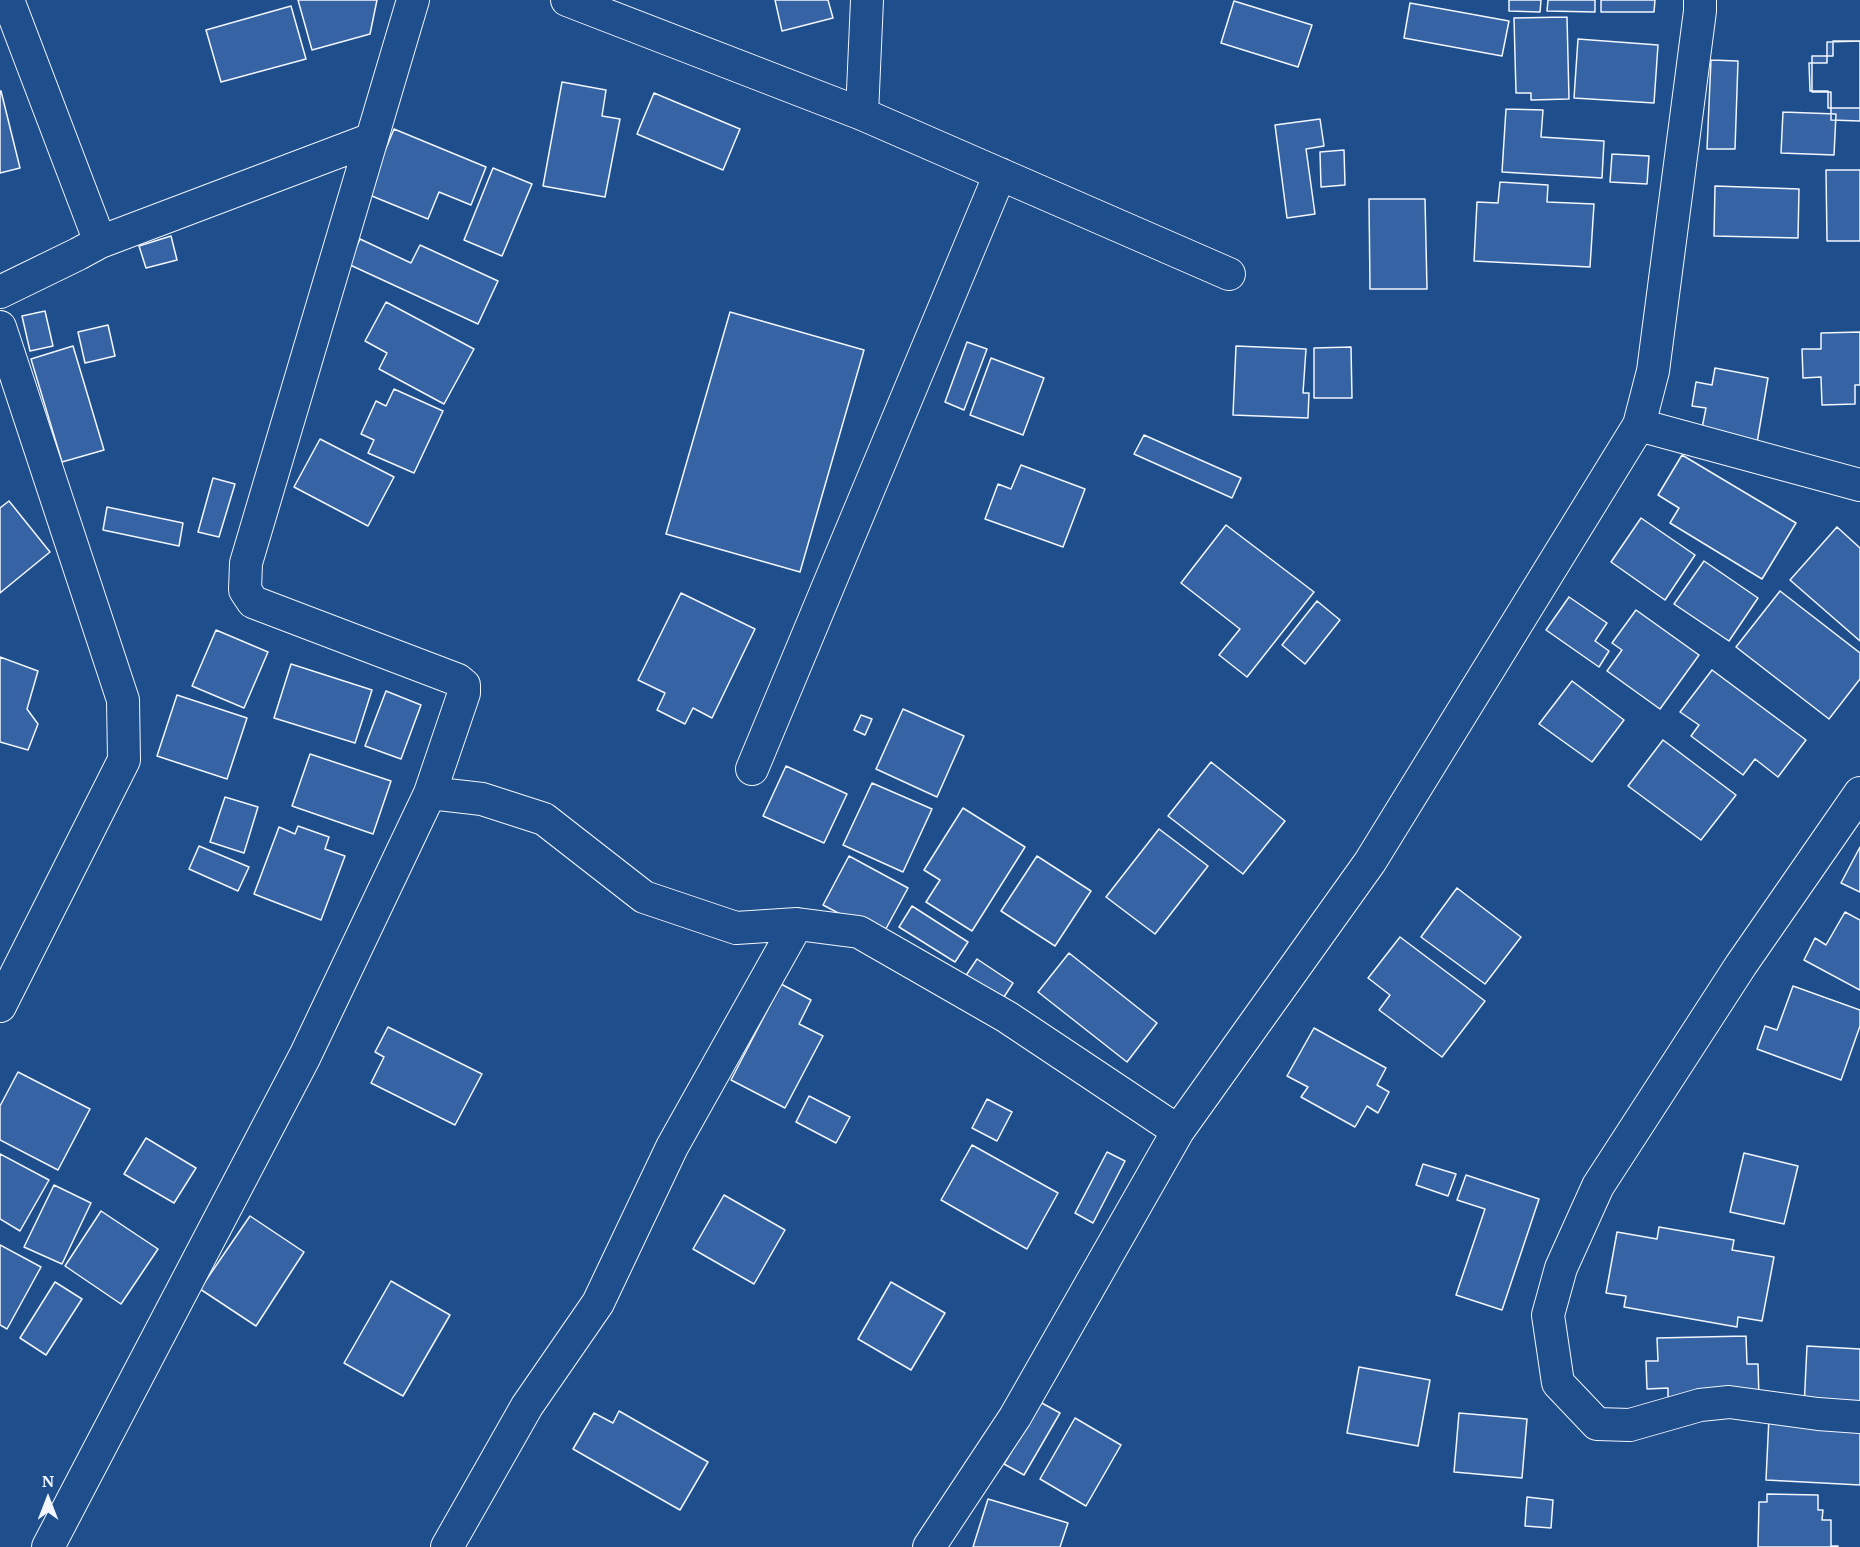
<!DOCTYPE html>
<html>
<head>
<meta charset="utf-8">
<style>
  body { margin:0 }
  #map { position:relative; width:1860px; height:1547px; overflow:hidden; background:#1f4e8c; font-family:"PT Serif",serif }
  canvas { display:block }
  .north { position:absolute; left:18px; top:1469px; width:60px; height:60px; -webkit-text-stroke:4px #1f4e8c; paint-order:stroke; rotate:0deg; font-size:16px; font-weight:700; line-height:24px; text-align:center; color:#f2f6ff }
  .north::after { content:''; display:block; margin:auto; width:21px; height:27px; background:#f2f6ff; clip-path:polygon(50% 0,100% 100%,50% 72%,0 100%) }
</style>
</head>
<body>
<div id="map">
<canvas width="1860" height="1547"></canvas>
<div class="north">N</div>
</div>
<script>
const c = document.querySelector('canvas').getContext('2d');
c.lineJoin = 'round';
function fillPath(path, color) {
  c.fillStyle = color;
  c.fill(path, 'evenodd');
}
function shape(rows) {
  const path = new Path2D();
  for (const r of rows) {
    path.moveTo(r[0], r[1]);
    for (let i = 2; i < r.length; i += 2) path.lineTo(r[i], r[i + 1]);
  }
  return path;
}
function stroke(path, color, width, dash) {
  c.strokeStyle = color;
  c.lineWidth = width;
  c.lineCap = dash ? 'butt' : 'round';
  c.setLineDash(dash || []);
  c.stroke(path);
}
const building = shape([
  [298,0,377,0,370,34,312,50,298,0],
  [775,0,828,0,833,18,782,31,775,0],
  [1509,0,1541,0,1540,12,1509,11,1509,0],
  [1548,0,1595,0,1595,12,1547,11,1548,0],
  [1601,0,1655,0,1654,12,1601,12,1601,0],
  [1234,1,1312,25,1298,67,1221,43,1234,1],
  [1410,3,1509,21,1502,56,1404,38,1410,3],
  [291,6,306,59,221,82,206,30,291,6],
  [1567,17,1569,99,1531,100,1531,93,1516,93,1514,18,1567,17],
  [1578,39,1658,45,1654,103,1574,98,1578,39],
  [1833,41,1860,41,1860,121,1831,120,1831,92,1812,92,1812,56,1833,56,1833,41],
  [1860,41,1860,108,1828,108,1828,91,1810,91,1809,63,1827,63,1827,42,1860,41],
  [1711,60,1738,61,1735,149,1707,149,1711,60],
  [562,82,606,90,602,116,620,119,605,197,543,186,562,82],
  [0,91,1,91,20,168,0,173,0,91],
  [654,93,740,129,723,170,637,134,654,93],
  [1506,109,1543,110,1541,137,1604,141,1602,178,1502,172,1506,109],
  [1783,112,1836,114,1834,155,1781,153,1783,112],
  [1320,119,1324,146,1306,149,1315,214,1287,218,1275,125,1320,119],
  [394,129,486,167,471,205,439,192,428,219,367,194,394,129],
  [1344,150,1345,185,1321,187,1320,152,1344,150],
  [1612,154,1649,156,1647,184,1610,182,1612,154],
  [493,168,532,184,502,256,464,240,493,168],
  [1826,170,1860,170,1860,241,1827,241,1826,170],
  [1500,182,1548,185,1547,202,1594,204,1590,267,1474,261,1477,202,1498,203,1500,182],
  [1715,186,1799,189,1798,238,1714,236,1715,186],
  [1369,199,1425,199,1427,289,1370,289,1369,199],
  [171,236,177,260,146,268,139,246,171,236],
  [360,239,411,263,420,245,498,281,478,324,348,264,360,239],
  [386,302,474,349,444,404,379,369,387,353,365,341,386,302],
  [45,311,53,346,30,351,22,316,45,311],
  [730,312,864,350,800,572,666,534,730,312],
  [108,325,115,356,85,363,78,332,108,325],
  [1860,332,1860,385,1855,385,1855,404,1822,405,1821,377,1803,378,1802,349,1821,349,1821,333,1860,332],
  [967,342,987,349,964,410,945,402,967,342],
  [73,346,104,450,62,462,31,359,73,346],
  [1236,346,1306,349,1303,393,1309,393,1308,418,1233,415,1236,346],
  [1351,347,1352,398,1314,398,1314,348,1351,347],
  [991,358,1044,378,1023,435,970,415,991,358],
  [1715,368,1768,378,1757,443,1701,433,1706,408,1692,406,1696,382,1712,385,1715,368],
  [394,389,443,411,414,473,368,453,374,440,361,434,376,401,386,406,394,389],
  [1144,435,1241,478,1232,498,1134,454,1144,435],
  [320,439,394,477,368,526,294,487,320,439],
  [1682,455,1796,523,1762,579,1670,523,1679,508,1658,495,1682,455],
  [1021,465,1085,489,1063,547,985,519,998,484,1011,489,1021,465],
  [213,478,235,484,219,537,198,532,213,478],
  [9,501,50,552,0,593,0,508,9,501],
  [107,507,183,523,179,546,103,530,107,507],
  [1641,518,1695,555,1665,600,1611,562,1641,518],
  [1226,525,1314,592,1247,677,1219,655,1240,629,1181,583,1226,525],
  [1837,527,1860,548,1860,641,1790,580,1837,527],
  [1704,561,1758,598,1729,641,1674,604,1704,561],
  [1780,591,1860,653,1860,679,1829,719,1736,647,1780,591],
  [681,593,755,629,712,718,693,708,685,724,657,710,665,693,638,680,681,593],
  [1569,597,1607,623,1595,641,1609,651,1599,667,1546,630,1569,597],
  [1317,601,1340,620,1305,664,1282,645,1317,601],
  [1636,610,1699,655,1660,709,1607,671,1622,650,1612,643,1636,610],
  [216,630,268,652,244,708,192,686,216,630],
  [0,657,38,671,27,709,38,724,28,750,0,742,0,657],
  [291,664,372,690,355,743,274,718,291,664],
  [1712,670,1806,740,1778,777,1755,759,1743,775,1691,736,1699,725,1680,712,1712,670],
  [1572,681,1624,720,1592,762,1539,724,1572,681],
  [386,691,421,705,401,759,365,746,386,691],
  [177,695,247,718,227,779,157,756,177,695],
  [903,709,964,736,937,797,876,769,903,709],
  [861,715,872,719,865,735,854,730,861,715],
  [1663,740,1736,795,1701,840,1628,786,1663,740],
  [310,754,391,781,373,834,292,806,310,754],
  [1211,762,1285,821,1243,874,1168,816,1211,762],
  [786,766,847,794,824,843,763,816,786,766],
  [872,783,932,809,903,872,843,845,872,783],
  [225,797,258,807,244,853,210,842,225,797],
  [963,808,1025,847,972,931,926,902,940,880,924,870,963,808],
  [298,826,329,837,325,849,345,856,321,920,254,894,279,827,295,834,298,826],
  [1159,829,1208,866,1155,934,1106,897,1159,829],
  [199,846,249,867,238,891,189,869,199,846],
  [1860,847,1860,892,1841,883,1860,847],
  [849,856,908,888,882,936,823,905,849,856],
  [1037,856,1091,891,1055,946,1001,911,1037,856],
  [1457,888,1521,937,1485,984,1421,937,1457,888],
  [912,906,968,942,955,962,899,927,912,906],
  [1845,912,1860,920,1860,990,1804,960,1815,938,1826,945,1845,912],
  [1400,937,1485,1001,1442,1057,1379,1010,1390,995,1368,978,1400,937],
  [1069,953,1157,1023,1127,1062,1038,992,1069,953],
  [977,959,1013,983,1002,1000,965,977,977,959],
  [781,984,811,1000,799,1024,823,1036,785,1108,731,1080,781,984],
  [1793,986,1860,1010,1860,1026,1841,1080,1757,1049,1765,1026,1777,1030,1793,986],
  [388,1027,482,1074,455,1125,371,1083,384,1057,375,1052,388,1027],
  [1314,1028,1386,1068,1377,1085,1389,1092,1378,1113,1367,1106,1355,1127,1301,1097,1308,1087,1287,1076,1314,1028],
  [18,1072,90,1109,58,1170,0,1140,0,1106,18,1072],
  [809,1096,850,1117,836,1143,796,1122,809,1096],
  [987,1099,1012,1112,997,1141,972,1128,987,1099],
  [146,1138,196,1168,174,1203,124,1174,146,1138],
  [972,1145,1058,1193,1027,1249,941,1200,972,1145],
  [1107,1152,1125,1161,1093,1223,1075,1213,1107,1152],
  [1744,1153,1798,1166,1784,1224,1730,1212,1744,1153],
  [0,1154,49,1180,20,1231,0,1219,0,1154],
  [1423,1164,1456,1174,1448,1196,1416,1185,1423,1164],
  [1466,1175,1539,1199,1502,1310,1456,1295,1485,1209,1457,1200,1466,1175],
  [54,1185,91,1203,62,1264,24,1247,54,1185],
  [724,1195,785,1230,754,1284,693,1249,724,1195],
  [101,1211,158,1249,121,1304,65,1266,101,1211],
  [250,1216,304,1252,256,1326,200,1289,250,1216],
  [1659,1227,1734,1240,1732,1250,1774,1257,1762,1321,1738,1317,1737,1327,1624,1307,1626,1296,1606,1293,1617,1232,1657,1239,1659,1227],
  [0,1245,41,1267,7,1329,0,1325,0,1245],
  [391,1281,450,1315,403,1396,344,1363,391,1281],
  [55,1282,82,1299,46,1355,20,1338,55,1282],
  [891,1282,945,1313,911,1370,858,1339,891,1282],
  [1746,1336,1747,1364,1758,1364,1759,1399,1668,1402,1668,1388,1647,1389,1646,1361,1658,1361,1657,1338,1746,1336],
  [1807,1346,1860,1349,1860,1411,1804,1408,1807,1346],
  [1359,1367,1430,1380,1418,1446,1347,1433,1359,1367],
  [1040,1402,1060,1413,1024,1475,1004,1464,1040,1402],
  [619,1411,708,1462,680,1510,573,1449,594,1413,613,1423,619,1411],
  [1459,1413,1527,1419,1522,1478,1454,1472,1459,1413],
  [1769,1417,1860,1421,1860,1485,1766,1480,1769,1417],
  [1075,1418,1121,1445,1086,1506,1040,1479,1075,1418],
  [1767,1494,1818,1495,1818,1510,1823,1510,1822,1520,1831,1520,1831,1546,1838,1546,1838,1547,1758,1547,1759,1502,1767,1502,1767,1494],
  [1527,1497,1553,1500,1551,1528,1525,1526,1527,1497],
  [988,1499,1068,1523,1060,1547,973,1547,988,1499]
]);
fillPath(building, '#3563a3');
stroke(building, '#f2f6ff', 1.5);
const minor = shape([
  [8,0,100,242],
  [567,0,862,114,1229,274],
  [862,114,867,0],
  [0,292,78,254,100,242,372,139],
  [0,327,123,700,124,760,0,1006],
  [1639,425,1860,485],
  [752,769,1000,174],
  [430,793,482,799,544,819,644,897,736,928,797,924,859,932,1007,1017,1178,1131],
  [1860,793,1741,965,1598,1186,1561,1268,1548,1315,1558,1383,1597,1424,1630,1425,1700,1405,1729,1402,1818,1414,1860,1417],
  [48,1547,305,1056,430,793,464,693,464,685,458,680,253,602,245,590,246,563,413,0],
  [447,1547,527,1406,598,1303,672,1147,797,924],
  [929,1547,1015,1417,1178,1131,1370,862,1639,425,1653,371,1700,11,1700,0]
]);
stroke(minor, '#f2f6ff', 34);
stroke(minor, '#1f4e8c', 32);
</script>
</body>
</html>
